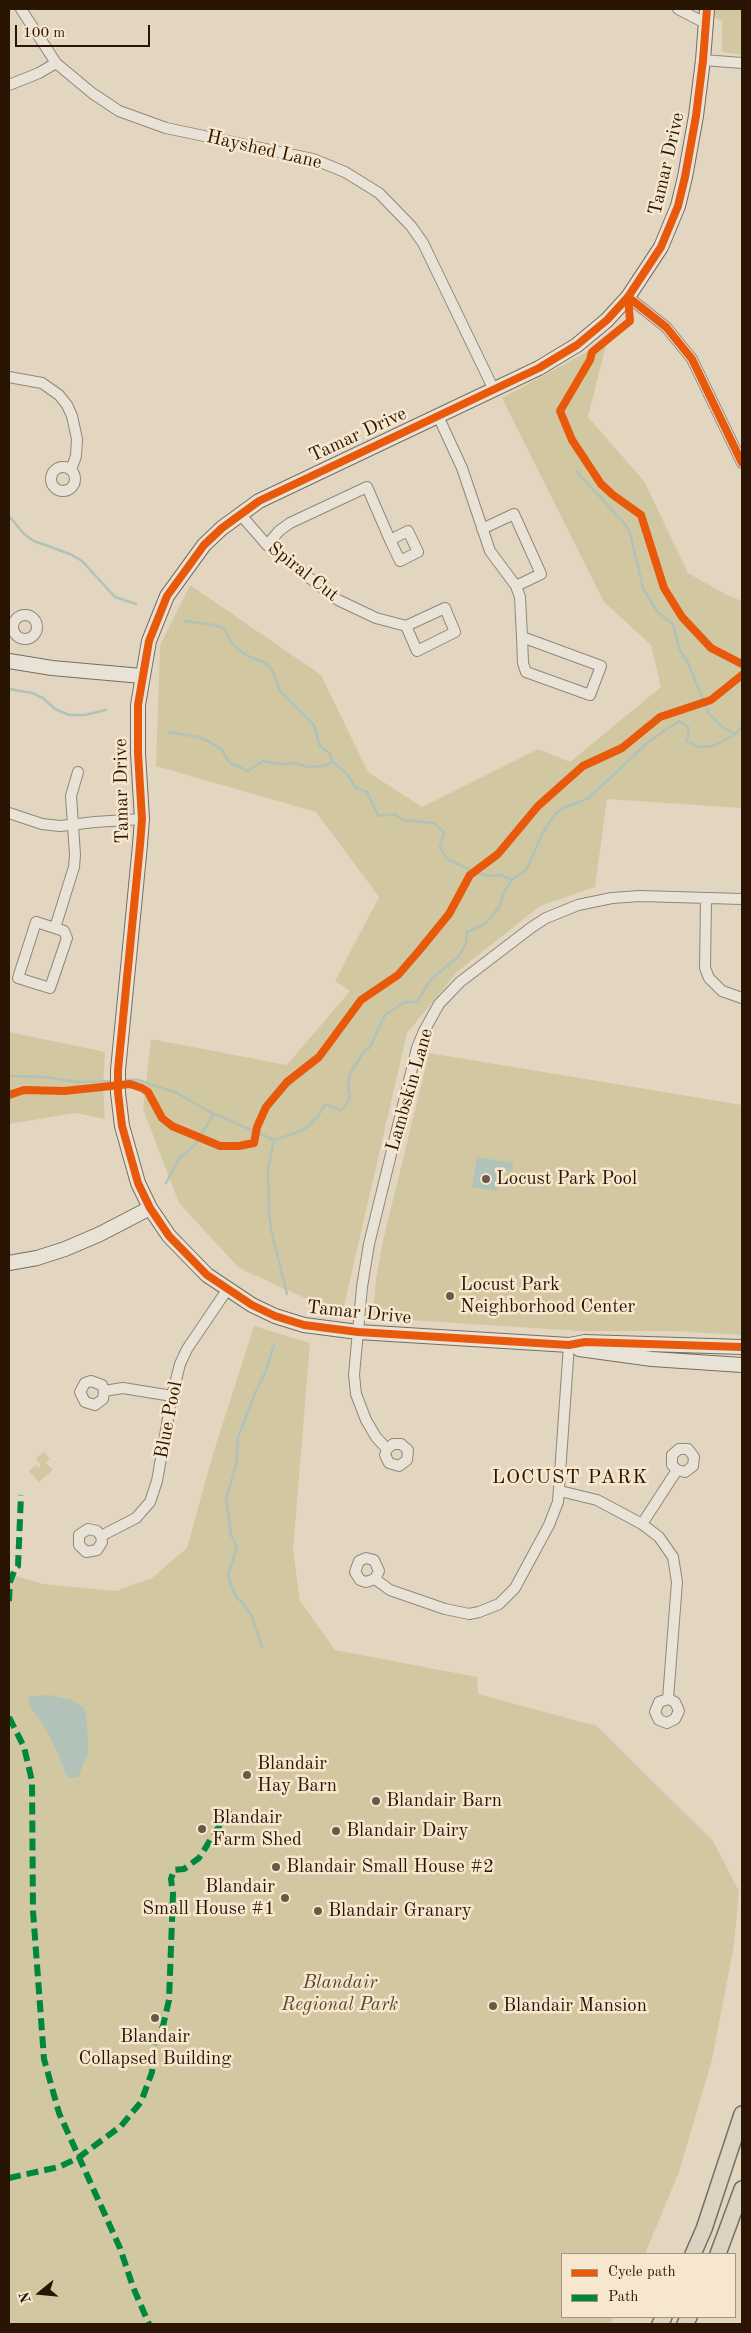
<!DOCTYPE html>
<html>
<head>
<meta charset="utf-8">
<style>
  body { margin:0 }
  #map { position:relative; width:751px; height:2333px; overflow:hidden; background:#e3d6c1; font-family:"Old Standard TT",serif }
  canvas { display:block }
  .frame { position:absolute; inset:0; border:10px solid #2a1505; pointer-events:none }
  .legend { position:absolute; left:561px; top:2253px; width:175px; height:65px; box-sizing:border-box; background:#f6e7ce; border:1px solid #a4937e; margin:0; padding:6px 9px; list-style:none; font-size:15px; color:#2a1505 }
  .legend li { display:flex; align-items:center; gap:10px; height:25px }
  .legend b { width:25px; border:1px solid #a4937e }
  .north { position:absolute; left:15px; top:2268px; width:50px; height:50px; -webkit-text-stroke:4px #f6e7ce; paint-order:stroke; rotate:253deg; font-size:14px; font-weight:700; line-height:20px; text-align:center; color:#2a1505 }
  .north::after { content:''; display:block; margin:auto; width:18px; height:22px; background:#2a1505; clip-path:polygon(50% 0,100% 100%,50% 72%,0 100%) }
  .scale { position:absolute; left:15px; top:25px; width:135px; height:22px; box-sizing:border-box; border:2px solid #2a1505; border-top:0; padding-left:6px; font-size:15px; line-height:18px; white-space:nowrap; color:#2a1505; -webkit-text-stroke:4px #f6e7ce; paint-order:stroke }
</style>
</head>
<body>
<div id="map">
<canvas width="751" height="2333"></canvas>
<div class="frame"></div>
<ul class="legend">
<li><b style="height:6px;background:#e8590c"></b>Cycle path</li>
<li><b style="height:6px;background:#00873e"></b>Path</li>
</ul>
<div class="north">N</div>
<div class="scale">100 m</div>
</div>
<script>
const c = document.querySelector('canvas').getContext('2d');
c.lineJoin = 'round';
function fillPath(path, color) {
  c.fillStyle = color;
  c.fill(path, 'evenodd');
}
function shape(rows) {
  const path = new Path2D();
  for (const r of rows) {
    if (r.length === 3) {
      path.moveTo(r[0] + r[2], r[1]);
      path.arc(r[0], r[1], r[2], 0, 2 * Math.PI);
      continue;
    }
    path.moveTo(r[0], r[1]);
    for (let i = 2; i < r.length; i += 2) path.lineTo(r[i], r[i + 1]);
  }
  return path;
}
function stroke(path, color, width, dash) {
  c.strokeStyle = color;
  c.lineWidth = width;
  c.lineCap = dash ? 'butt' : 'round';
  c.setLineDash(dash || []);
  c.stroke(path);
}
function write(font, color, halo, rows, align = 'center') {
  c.font = font + ' "Old Standard TT",serif';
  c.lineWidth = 5;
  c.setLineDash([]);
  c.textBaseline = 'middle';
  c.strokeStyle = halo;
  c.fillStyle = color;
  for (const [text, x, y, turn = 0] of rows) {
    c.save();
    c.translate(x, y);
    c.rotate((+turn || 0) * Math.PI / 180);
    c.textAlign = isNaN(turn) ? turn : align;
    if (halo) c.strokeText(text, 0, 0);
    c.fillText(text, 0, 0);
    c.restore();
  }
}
fillPath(shape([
  [698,9,742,9,742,55,722,52,722,21],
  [607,341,588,417,644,481,688,573,725,594,742,601,742,808,607,799,595,887,540,906,458,971,407,1033,343,1310,309,1300,239,1268,179,1203,143,1109,151,1039,287,1065,350,991,335,981,379,897,316,812,156,766,160,645,190,585,321,675,368,772,422,807,538,749,570,762,661,687,651,645,604,602,502,398],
  [9,1032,105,1052,103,1087,105,1119,75,1113,9,1124],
  [429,1053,742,1105,742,1335,672,1331,581,1331,376,1318,373,1314,376,1279,382,1245],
  [254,1326,310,1343,293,1550,300,1601,335,1650,477,1677,478,1694,597,1726,713,1841,739,1891,734,1945,712,2060,679,2172,645,2254,562,2254,562,2317,614,2317,610,2324,9,2324,9,1574,43,1584,116,1591,152,1578,187,1548,213,1454],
  [44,1452,50,1459,46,1463,53,1470,39,1482,29,1471,36,1465,38,1468,41,1465,36,1459]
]), '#d1c8a1');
fillPath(shape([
  [477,1157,513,1163,512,1171,500,1172,497,1191,472,1187],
  [49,1695,72,1700,84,1708,87,1722,88,1753,78,1777,70,1778,65,1773,58,1753,43,1724,29,1705,28,1699,31,1696]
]), '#b1c2b8');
stroke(shape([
  [576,471,625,524,630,533,643,588,656,610,673,625,680,650,688,663,709,714,724,728,736,734],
  [9,516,24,534,34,541,70,554,82,561,115,597,136,604],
  [185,621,214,625,222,628,227,633,232,644,246,655,266,663,272,670,280,691,314,725,320,746,330,754,333,762,347,774,356,788,367,792,378,815,382,816,395,814,403,820,434,823,444,832,440,848,447,859,477,873,489,876,501,875,512,880],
  [9,689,32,693,43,698,55,709,69,715,85,715,106,710],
  [169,732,198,737,212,743,221,749,230,763,248,771,263,761,282,764,295,763,308,767,324,766,333,762],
  [9,1076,44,1077,78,1082,114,1081],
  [122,1080,138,1080,177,1093,208,1111,274,1140,293,1134,306,1128,318,1116,324,1106,327,1105,340,1110,345,1107,350,1097,348,1085,350,1074,363,1053,370,1047,385,1015,405,1002,417,1002,431,979,459,956,466,943,467,932,485,924,499,907,505,890,512,880,527,869,542,834,555,814,563,808,589,798,648,742,679,721,689,728,687,741,698,747,713,746,725,740,736,734,742,726],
  [274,1140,268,1169,269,1213,271,1229,287,1294],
  [166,1183,179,1159,195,1145,214,1113],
  [262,1647,252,1617,243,1603,236,1597,230,1582,228,1575,237,1547,231,1535,226,1498,236,1466,238,1437,256,1391,265,1373,274,1345]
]), '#b1c2b8', 2.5);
const street = shape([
  [21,9,56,63,92,93,119,111,166,128,313,159,345,172,379,193,411,226,423,243,494,390],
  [678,9,707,24],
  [703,60,742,63],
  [9,85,39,73,56,63],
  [628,297,666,327,692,359,742,463],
  [9,377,42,383,59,395,67,405,72,416,77,439,76,456,71,470],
  [438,416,462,468,490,551,516,586,520,597,522,637,601,666,590,695,526,672,523,663,522,637],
  [63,479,12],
  [240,514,267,545,338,600,376,618,406,626,445,608,455,632,417,651,406,626],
  [482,529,514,514,541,574,516,586],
  [267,545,279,531,290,523,367,487,390,540,400,561,418,552,408,531,390,540],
  [25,627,12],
  [9,813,42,824,60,826,95,822,142,819],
  [706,899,705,968,709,978,722,991,742,998],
  [55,928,36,922,18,978,50,988,67,938,64,931,55,928,74,867,75,855,71,796,78,772],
  [104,1391,103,1399,95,1405,85,1402,80,1392,85,1383,91,1381,102,1385,104,1391,123,1388,172,1396],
  [387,1449,393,1444,401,1444,408,1450,407,1460,399,1466,389,1463,385,1455,387,1449,376,1437,366,1420,356,1394,354,1375,362,1287,369,1244,417,1048,424,1031,439,1004,460,982,532,927,546,918,578,905,612,898,640,896,742,899],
  [560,1491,597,1500,642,1524,659,1537,673,1557,677,1582,668,1699,659,1702,655,1712,659,1720,667,1723,675,1719,679,1711,675,1702,668,1699],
  [642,1524,677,1470,685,1472,693,1466,694,1457,688,1449,679,1449,672,1455,672,1465,677,1470],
  [101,1536,97,1531,88,1529,79,1535,79,1545,86,1552,97,1550,102,1542,101,1536,136,1518,150,1502,157,1481,172,1396,180,1364,187,1349,227,1290],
  [375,1579,379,1571,374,1560,366,1558,359,1561,355,1572,360,1580,366,1582,375,1579,390,1590,445,1609,469,1614,479,1612,499,1604,515,1588,549,1525,558,1502,569,1345]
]);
const secondary = shape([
  [707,9,703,60,696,116,685,177,678,206,661,247,628,297,607,320,577,345,539,368,259,501,222,528,204,545,167,596,149,641,138,705,138,753,142,819,140,845,118,1070,118,1093,122,1126,138,1183,150,1208,169,1236,207,1275,252,1305,275,1316,304,1325,358,1332,569,1345,585,1342,742,1347],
  [9,661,52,668,142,676],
  [9,1263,37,1258,65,1249,100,1234,150,1208],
  [579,1349,652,1359,742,1365]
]);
const primary = shape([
  [693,2254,704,2229,742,2114],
  [718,2254,742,2189],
  [660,2324,664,2317],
  [685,2324,689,2317]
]);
stroke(street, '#918779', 12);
stroke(secondary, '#776d60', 16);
stroke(primary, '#776d60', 18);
stroke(street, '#e8e2d7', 10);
stroke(secondary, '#e8e2d7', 14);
stroke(primary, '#dbd2c2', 15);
stroke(shape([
  [9,1601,10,1582,15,1569,18,1566,21,1495],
  [9,1717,24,1747,32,1781,33,1911,44,2059,59,2113,120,2248,133,2287,149,2324],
  [9,2178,59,2167,78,2158,121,2126,141,2102,152,2072,155,2041,163,2026,169,2000,173,1894,171,1879,174,1870,184,1869,199,1858,230,1809]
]), '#00873e', 6, [12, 6]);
stroke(shape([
  [707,9,703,60,696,116,685,177,678,206,661,247,628,297,607,320,577,345,539,368,259,501,222,528,204,545,167,596,149,641,138,705,138,753,142,819,140,845,118,1070,118,1093,122,1126,138,1183,150,1208,169,1236,207,1275,252,1305,275,1316,304,1325,358,1332,569,1345,585,1342,742,1347],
  [628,297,630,321,592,352,590,360,560,411,572,440,601,484,613,495,641,515,664,588,682,617,711,648,742,664],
  [628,297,666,327,692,359,742,463],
  [9,1095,24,1090,64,1091,130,1084,142,1088,148,1092,162,1118,172,1126,220,1146,239,1146,254,1143,257,1127,266,1107,287,1082,319,1057,361,1000,398,975,418,952,449,914,470,875,498,854,538,806,583,766,622,748,660,717,711,700,742,675]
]), '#e8590c', 8);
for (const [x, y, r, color] of [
  [486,1179,5,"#6b5947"],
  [450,1296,5,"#6b5947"],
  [247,1775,5,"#6b5947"],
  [376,1801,5,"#6b5947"],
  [202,1829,5,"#6b5947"],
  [336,1831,5,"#6b5947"],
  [276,1867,5,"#6b5947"],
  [285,1898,5,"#6b5947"],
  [318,1911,5,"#6b5947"],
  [493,2006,5,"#6b5947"],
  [155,2018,5,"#6b5947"]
]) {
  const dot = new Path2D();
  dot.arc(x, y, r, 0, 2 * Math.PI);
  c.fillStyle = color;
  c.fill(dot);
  stroke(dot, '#f6e7ce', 2);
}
write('19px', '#2a1505', '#f6e7ce', [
  ["Hayshed Lane",264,150,13],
  ["Tamar Drive",667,164,-77],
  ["Tamar Drive",358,435,-25],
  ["Spiral Cut",303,572,38],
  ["Tamar Drive",122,791,-91],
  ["Lambskin Lane",410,1090,-74],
  ["Tamar Drive",359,1313,6],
  ["Blue Pool",169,1420,-79]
]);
write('19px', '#2a1505', '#f6e7ce', [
  ["Locust Park Pool",496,1179],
  ["Locust Park",460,1285],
  ["Neighborhood Center",460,1307],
  ["Blandair",257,1764],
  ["Hay Barn",257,1786],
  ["Blandair Barn",386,1801],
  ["Blandair",212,1818],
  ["Farm Shed",212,1840],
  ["Blandair Dairy",346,1831],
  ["Blandair Small House #2",286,1867],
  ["Blandair",275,1887,"right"],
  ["Small House #1",275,1909,"right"],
  ["Blandair Granary",328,1911],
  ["Blandair Mansion",503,2006],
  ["Blandair",155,2037,"center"],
  ["Collapsed Building",155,2059,"center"]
], 'left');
write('italic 19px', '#58472c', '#f6e7ce', [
  ["Blandair",340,1983],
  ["Regional Park",340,2005]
]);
c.letterSpacing = '1px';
write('20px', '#2a1505', '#f6e7ce', [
  ["LOCUST PARK",570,1478]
]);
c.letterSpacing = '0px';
</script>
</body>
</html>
